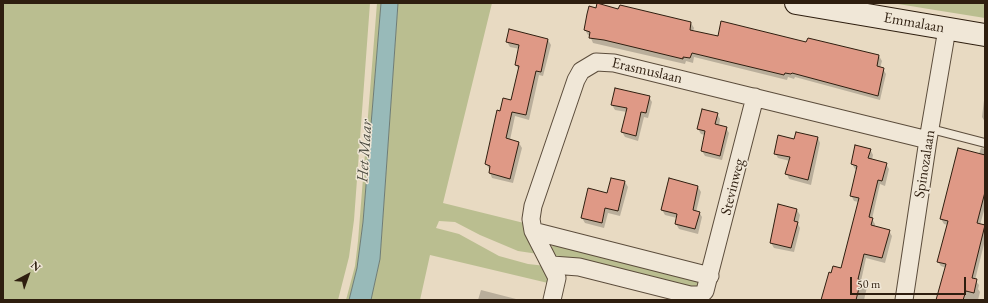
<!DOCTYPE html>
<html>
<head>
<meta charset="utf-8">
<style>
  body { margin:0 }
  #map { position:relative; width:988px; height:303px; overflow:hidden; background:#e8dac2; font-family:"EB Garamond",serif }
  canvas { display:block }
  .frame { position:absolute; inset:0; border:4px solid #2e1e0f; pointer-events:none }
  .north { position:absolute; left:8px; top:255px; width:40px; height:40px; -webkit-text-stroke:3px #f0e7d7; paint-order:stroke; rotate:41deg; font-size:11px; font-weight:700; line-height:16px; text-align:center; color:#2e1e0f }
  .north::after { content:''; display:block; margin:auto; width:14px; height:18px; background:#2e1e0f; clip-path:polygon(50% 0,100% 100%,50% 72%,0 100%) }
  .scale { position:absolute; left:850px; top:277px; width:116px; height:18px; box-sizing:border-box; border:2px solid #2e1e0f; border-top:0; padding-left:5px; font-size:12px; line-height:14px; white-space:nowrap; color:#2e1e0f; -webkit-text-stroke:3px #f0e7d7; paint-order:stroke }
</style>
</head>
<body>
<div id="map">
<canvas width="988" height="303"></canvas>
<div class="frame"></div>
<div class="north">N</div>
<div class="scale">50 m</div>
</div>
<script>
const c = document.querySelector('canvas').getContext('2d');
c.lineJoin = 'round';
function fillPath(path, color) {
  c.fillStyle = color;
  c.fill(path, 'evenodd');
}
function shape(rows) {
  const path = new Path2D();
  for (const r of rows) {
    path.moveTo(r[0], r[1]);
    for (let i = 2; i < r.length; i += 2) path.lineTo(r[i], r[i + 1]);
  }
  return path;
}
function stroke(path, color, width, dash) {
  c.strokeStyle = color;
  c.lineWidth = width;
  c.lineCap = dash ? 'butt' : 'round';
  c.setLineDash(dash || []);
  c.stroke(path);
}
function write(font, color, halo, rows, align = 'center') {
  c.font = font + ' "EB Garamond",serif';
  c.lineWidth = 3;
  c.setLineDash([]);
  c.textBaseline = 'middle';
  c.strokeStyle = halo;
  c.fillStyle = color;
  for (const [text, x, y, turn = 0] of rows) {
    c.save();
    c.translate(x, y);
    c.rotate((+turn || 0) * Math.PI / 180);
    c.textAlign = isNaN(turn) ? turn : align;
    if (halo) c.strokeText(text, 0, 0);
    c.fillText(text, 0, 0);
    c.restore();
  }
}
fillPath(shape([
  [3,3,370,3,354,220,349,257,338,300,3,300],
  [377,3,381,3,363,222,357,268,349,300,346,300,355,266,358,241],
  [398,3,492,3,443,203,524,223,538,254,518,251,480,235,455,222,439,221,436,228,459,234,499,256,528,264,546,266,550,274,548,283,430,255,420,300,371,300,380,259],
  [892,3,985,3,985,18,935,10],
  [555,244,701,281,699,290,556,257,550,248]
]), '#babe90');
const water = shape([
  [381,3,398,3,380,259,371,300,349,300,357,268,363,222,381,3]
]);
fillPath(water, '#98bab9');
stroke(water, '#6e7c75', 1);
fillPath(shape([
  [619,10,691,23,694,28,693,31,718,37,807,44,879,56,882,61,880,68,883,69,886,74,880,100,795,77,794,79,788,77,787,80,694,57,693,63,686,61,685,64,593,43,590,36,588,35,585,30],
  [548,40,551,45,543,76,539,75,529,120,515,116,510,140,519,143,522,148,513,183,492,178,490,173,490,170,486,164,501,112,512,101,519,70,516,65,520,49,510,47,507,42],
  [985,92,985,122,982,117],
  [649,97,652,102,648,118,644,117,638,141,625,137,622,132,627,112,615,110,612,105],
  [717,114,720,119,719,126,726,128,729,133,722,160,705,156,702,151,705,135,701,134,698,129],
  [818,138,820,143,811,185,789,179,787,174,790,161,778,158,775,153,795,140],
  [981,148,985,149,985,207,980,225,985,227,985,240,975,280,979,285,978,289,980,292,978,300,937,300,946,268,941,266,938,262,948,225,944,224,941,219,979,154],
  [870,149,873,155,872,160,886,164,889,169,885,186,880,184,872,219,875,224,875,227,889,231,892,236,885,263,866,258,861,281,864,282,867,287,864,300,822,300,832,274,842,269,859,202,854,201,851,195,857,170,855,169,852,164],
  [612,179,625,182,628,187,620,216,608,213,604,228,585,223,582,218,608,194],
  [698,187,701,192,696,212,699,212,702,217,698,234,679,229,676,224,677,218,665,215,662,210],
  [797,210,800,215,798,224,800,228,794,252,774,248,771,243],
  [481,290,516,299,517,300,478,300]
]), '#0003');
const building = shape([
  [597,3,618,9,620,5,691,22,690,30,718,36,721,21,806,42,808,38,879,55,877,66,884,68,878,96,792,73,791,74,785,73,784,75,692,53,690,58,683,57,683,59,604,40,589,38,590,32,584,30,587,14,589,6,596,8,597,3],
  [509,29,548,39,541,72,536,71,526,115,512,112,506,138,519,142,510,179,489,173,490,166,485,164,497,110,500,111,503,98,511,100,519,66,515,65,519,45,506,42,509,29],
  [615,88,650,96,646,113,641,112,636,136,621,132,627,108,611,105,615,88],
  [702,109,718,113,715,124,727,127,720,156,701,151,705,131,697,129,702,109],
  [796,132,818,137,808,180,785,174,790,157,774,154,778,135,794,139,796,132],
  [855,145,871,149,868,158,887,163,882,181,878,180,869,217,873,218,871,225,890,230,882,258,864,254,858,279,861,280,856,300,821,300,829,272,831,273,833,266,841,268,859,198,850,196,857,166,851,164,855,145],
  [958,148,985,155,985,192,977,223,985,225,972,278,977,279,974,293,966,291,963,300,936,300,946,264,937,262,948,221,940,219,958,148],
  [611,178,625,181,618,211,605,208,602,223,581,218,588,188,607,193,611,178],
  [669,178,698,186,693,210,700,212,695,229,675,224,677,214,661,210,669,178],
  [778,204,797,209,794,221,798,222,791,248,770,243,778,204]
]);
fillPath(building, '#df9986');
stroke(building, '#2e1e0f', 1);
const lane = shape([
  [931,129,985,143]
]);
const street = shape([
  [533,231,710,276],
  [552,265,579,267,690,295,701,295,705,291,755,97],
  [552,300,557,278,533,231,531,219,533,206,576,80,581,71,596,62,614,63,928,140],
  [904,300,928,140,947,29]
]);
const secondary = shape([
  [796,3,985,35]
]);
stroke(lane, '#5c4d3c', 10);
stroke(street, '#5c4d3c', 19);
stroke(secondary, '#2e1e0f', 24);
stroke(lane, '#f0e7d7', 8);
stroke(street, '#f0e7d7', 17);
stroke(secondary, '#f0e7d7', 22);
write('15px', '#2e1e0f', '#f0e7d7', [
  ["Emmalaan",914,23,10],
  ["Erasmuslaan",647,71,13],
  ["Spinozalaan",925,164,-81],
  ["Stevinweg",733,187,-76]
]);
write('italic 16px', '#4e4d42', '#f0e7d7', [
  ["Het Maar",365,151,-86]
]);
</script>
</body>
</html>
